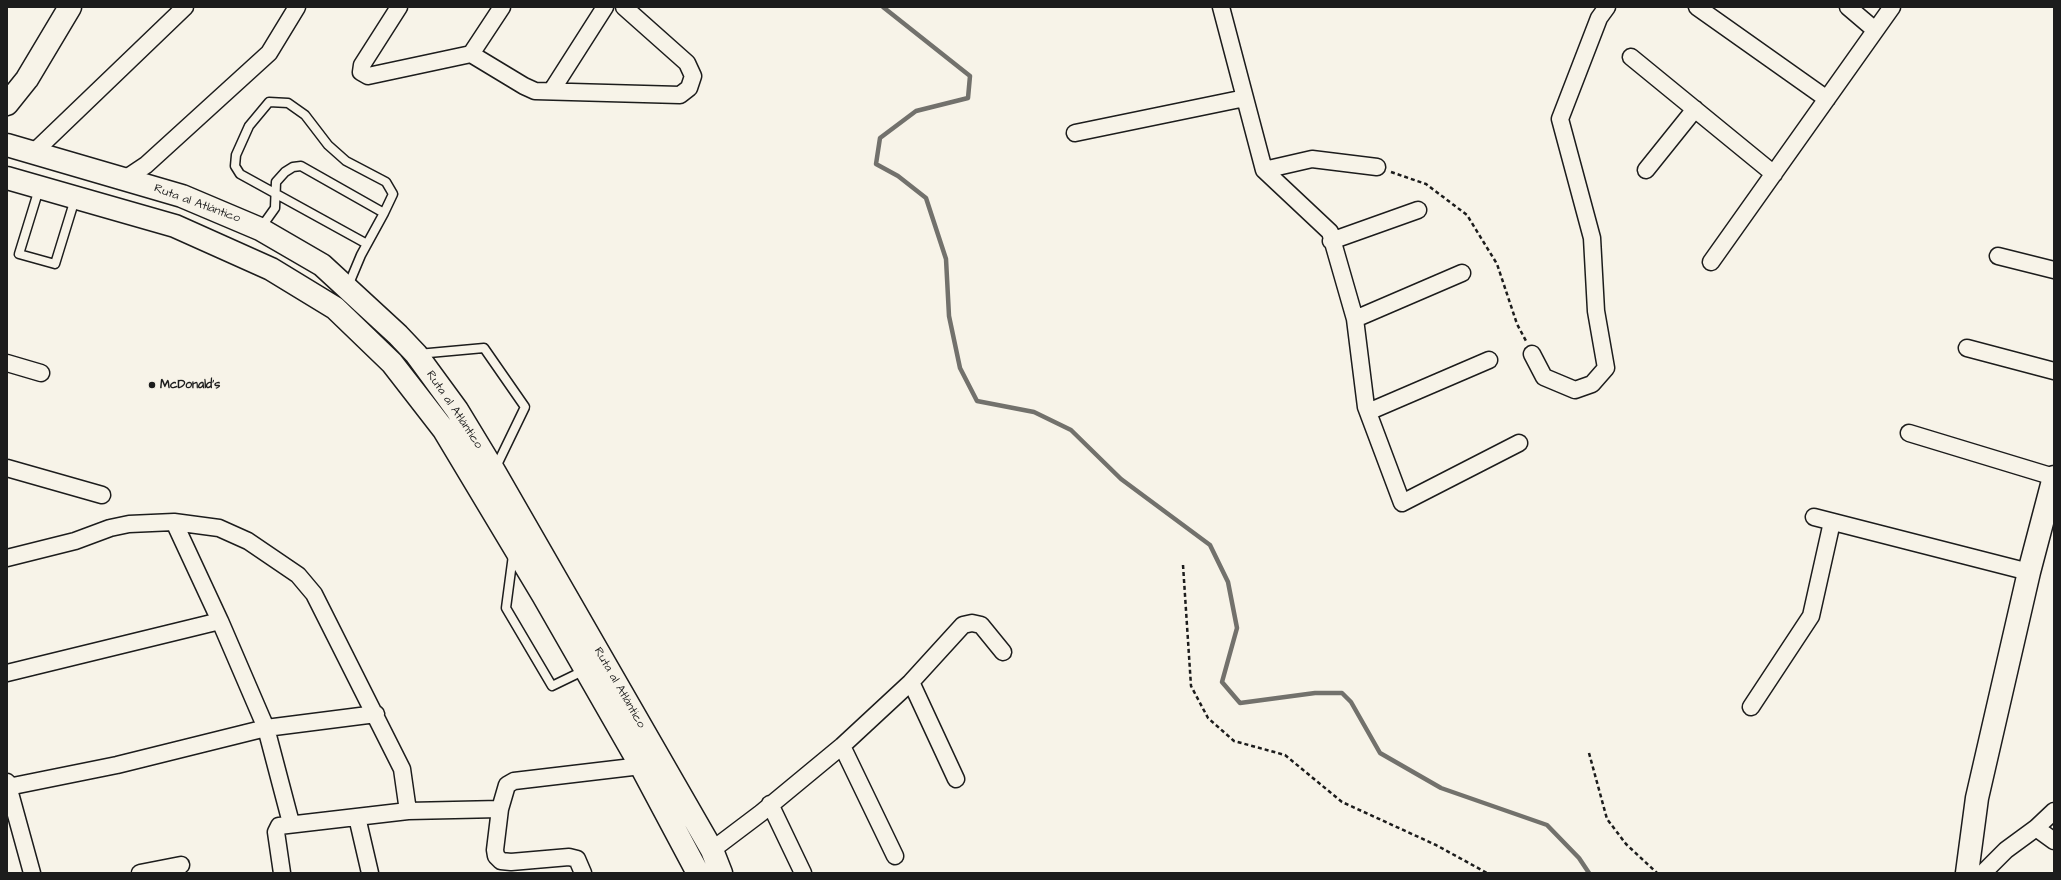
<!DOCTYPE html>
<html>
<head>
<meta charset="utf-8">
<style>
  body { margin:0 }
  #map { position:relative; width:2061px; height:880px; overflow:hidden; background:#f7f3e8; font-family:"Architects Daughter",sans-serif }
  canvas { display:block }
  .frame { position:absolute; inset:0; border:8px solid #1c1c1c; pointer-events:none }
</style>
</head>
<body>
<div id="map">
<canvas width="2061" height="880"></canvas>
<div class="frame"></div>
</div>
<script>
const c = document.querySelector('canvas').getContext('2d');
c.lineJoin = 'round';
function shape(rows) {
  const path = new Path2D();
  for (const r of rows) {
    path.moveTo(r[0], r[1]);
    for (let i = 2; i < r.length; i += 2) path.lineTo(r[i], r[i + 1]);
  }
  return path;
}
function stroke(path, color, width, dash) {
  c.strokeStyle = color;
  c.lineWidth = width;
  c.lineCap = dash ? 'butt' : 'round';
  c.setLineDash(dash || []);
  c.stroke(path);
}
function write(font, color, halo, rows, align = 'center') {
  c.font = font + ' "Architects Daughter",sans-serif';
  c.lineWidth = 3;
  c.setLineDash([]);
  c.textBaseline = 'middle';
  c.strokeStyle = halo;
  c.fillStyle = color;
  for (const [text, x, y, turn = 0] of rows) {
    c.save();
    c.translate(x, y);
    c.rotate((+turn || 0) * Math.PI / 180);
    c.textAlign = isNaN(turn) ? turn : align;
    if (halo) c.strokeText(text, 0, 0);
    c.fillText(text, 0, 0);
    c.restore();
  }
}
stroke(shape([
  [883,7,970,76,968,98,916,111,880,138,876,164,898,176,926,198,946,259,949,316,960,368,977,401,1034,412,1071,430,1121,479,1210,545,1228,582,1237,628,1222,682,1240,703,1315,693,1342,693,1351,702,1380,753,1441,788,1547,825,1579,858,1589,873]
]), '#72716c', 4.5);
const lane = shape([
  [39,189,19,254,55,264,75,199],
  [260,229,275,208,276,182,285,172,293,167,301,166,384,213,361,255,348,286],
  [367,244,240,174,235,166,236,155,249,126,269,102,288,103,305,115,328,145,346,161,386,182,393,194,384,213],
  [418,354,484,348,525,407,495,469],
  [513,555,506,608,552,686,585,670]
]);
const street = shape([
  [399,7,362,65,361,72,368,76,471,54,524,86,535,91,680,95,689,88,693,76,687,63,624,7],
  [1221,7,1264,170,1330,232,1355,319,1366,407,1402,503,1519,443],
  [1697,7,1827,99],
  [1848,7,1875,30],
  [471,54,502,7],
  [1631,57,1774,174],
  [552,90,605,7],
  [1075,133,1245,98],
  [33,153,185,7],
  [1264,170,1312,159,1377,167],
  [1646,170,1695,109],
  [125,179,146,165,269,53,297,7],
  [1331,241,1418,210],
  [1998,256,2054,270],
  [1711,262,1892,7],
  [1355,319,1462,273],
  [1967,348,2054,371],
  [1532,354,1544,377,1575,390,1592,384,1606,368,1596,311,1592,238,1560,119,1599,18,1607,7],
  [7,363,41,373],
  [1368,412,1489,360],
  [1909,433,2054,477],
  [7,468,102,495],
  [1814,517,2029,572],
  [174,522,220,621,266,728,291,823],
  [7,558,75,541,110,528,129,524,174,522,219,528,248,541,298,575,314,594,402,769,408,811],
  [7,673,220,621],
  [911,682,956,779],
  [1751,707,1811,616,1832,522],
  [842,746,895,856],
  [7,782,32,873],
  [8,787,117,765,266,728,376,714],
  [770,804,803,873],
  [357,817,370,873],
  [2036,828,2054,841],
  [712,850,761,813,842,746,911,682,963,625,972,623,981,625,1003,652],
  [140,873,181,865],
  [282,873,276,832,279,826,408,811,500,809],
  [583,873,577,859,569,857,511,862,501,861,496,856,495,850,500,809,507,785,514,781,641,766],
  [1983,873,2006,850,2036,828,2054,811]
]);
const secondary = shape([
  [7,104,27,79,70,7],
  [1967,873,1977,798,2029,572,2054,477]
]);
const highway = shape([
  [7,145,182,196,260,229,322,265,398,335,416,354,457,410,494,471,712,850,721,873],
  [7,178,175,226,271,269,335,308,392,363,444,430,543,595,641,766,698,873]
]);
stroke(lane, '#1c1c1c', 11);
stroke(street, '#1c1c1c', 19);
stroke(secondary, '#1c1c1c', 25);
stroke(highway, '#1c1c1c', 25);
stroke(shape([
  [1391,172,1426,184,1467,215,1497,264,1517,324,1526,341],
  [1183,565,1191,686,1208,718,1234,741,1285,755,1342,802,1436,845,1487,873],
  [1589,753,1607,819,1626,844,1657,873]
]), '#1c1c1c', 2.5, [4, 3]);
stroke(lane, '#f7f3e8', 8);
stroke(street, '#f7f3e8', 16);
stroke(secondary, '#f7f3e8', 22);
stroke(highway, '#f7f3e8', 22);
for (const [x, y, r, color] of [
  [152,385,4,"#1c1c1c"]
]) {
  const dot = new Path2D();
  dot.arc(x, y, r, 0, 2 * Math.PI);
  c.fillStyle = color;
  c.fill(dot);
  stroke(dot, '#f7f3e8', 1.5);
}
write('12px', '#1c1c1c', '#f7f3e8', [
  ["Ruta al Atlántico",197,204,20],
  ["Ruta al Atlántico",454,410,56],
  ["Ruta al Atlántico",619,688,60]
]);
write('bold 12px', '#1c1c1c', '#f7f3e8', [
  ["McDonald's",160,385]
], 'left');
</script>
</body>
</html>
